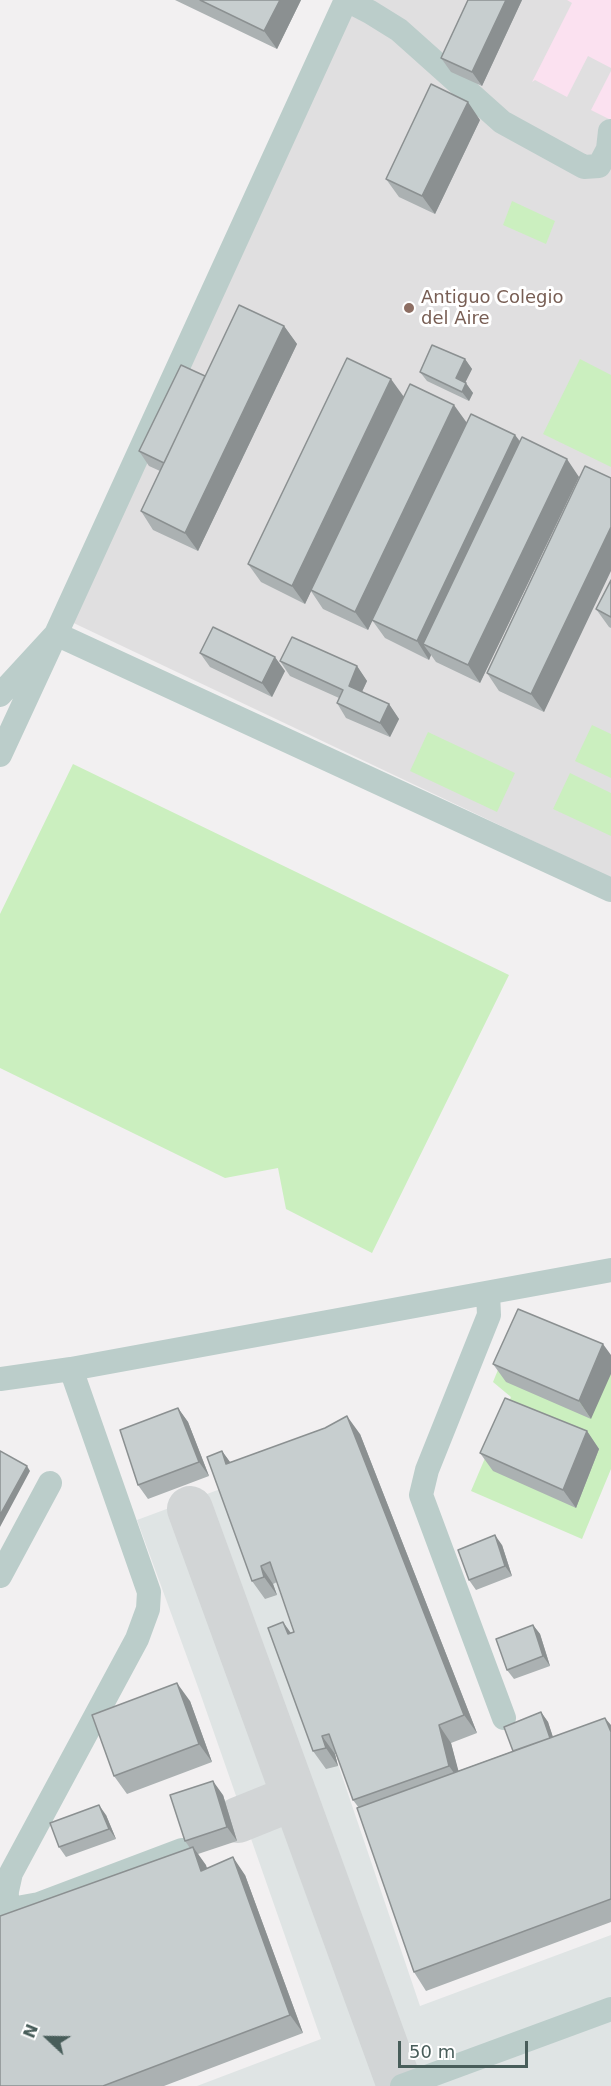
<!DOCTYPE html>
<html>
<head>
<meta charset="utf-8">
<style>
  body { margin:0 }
  #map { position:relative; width:611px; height:2086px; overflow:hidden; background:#f2f0f1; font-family:"DejaVu Sans",sans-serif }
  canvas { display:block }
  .north { position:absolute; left:18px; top:2008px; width:60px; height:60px; -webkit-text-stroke:4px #fff; paint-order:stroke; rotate:292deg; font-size:16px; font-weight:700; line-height:24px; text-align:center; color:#485d5a }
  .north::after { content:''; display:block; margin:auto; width:21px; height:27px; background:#485d5a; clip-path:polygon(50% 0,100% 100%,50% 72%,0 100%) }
  .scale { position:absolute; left:398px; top:2041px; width:130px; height:27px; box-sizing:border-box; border:3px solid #485d5a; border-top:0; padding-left:8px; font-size:18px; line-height:21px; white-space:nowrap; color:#485d5a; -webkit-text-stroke:4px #fff; paint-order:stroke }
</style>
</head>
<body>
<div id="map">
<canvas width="611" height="2086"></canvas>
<div class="north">N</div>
<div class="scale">50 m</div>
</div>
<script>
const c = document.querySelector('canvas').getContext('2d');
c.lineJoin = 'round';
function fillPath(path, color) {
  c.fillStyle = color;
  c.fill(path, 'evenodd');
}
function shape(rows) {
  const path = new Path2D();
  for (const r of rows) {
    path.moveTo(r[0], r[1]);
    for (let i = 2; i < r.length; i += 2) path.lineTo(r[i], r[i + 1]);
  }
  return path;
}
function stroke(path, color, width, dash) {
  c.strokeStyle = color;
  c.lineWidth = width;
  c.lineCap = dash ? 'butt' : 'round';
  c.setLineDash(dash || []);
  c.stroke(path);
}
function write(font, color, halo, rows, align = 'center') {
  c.font = font + ' "DejaVu Sans",sans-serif';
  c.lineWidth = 6;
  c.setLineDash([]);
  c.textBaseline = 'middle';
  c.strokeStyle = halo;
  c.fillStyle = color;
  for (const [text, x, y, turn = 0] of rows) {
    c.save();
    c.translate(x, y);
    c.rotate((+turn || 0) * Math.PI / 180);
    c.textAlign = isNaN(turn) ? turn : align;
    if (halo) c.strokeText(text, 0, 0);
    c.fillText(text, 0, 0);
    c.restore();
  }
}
fillPath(shape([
  [353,0,611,0,611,878,61,617]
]), '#e0dfe0');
fillPath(shape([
  [567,0,611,0,611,68,588,56,567,97,535,80,532,82,572,3],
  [611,71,611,120,591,110]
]), '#fbe1f0');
fillPath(shape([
  [242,1481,420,2006,611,1935,611,2086,197,2086,321,2039,198,1687,137,1520]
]), '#dfe4e4');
fillPath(shape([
  [512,201,555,221,546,244,503,225],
  [580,359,611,375,611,467,543,434],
  [592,725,611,734,611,778,575,761],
  [428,732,515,773,497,812,410,771],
  [73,764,509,975,372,1253,286,1209,278,1168,225,1178,0,1068,0,914],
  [570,773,611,793,611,836,553,809],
  [518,1321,611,1358,611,1469,582,1539,471,1491,511,1397,493,1382]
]), '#cbefbf');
stroke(shape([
  [190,1509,400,2086],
  [238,1820,295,1797]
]), '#d2d5d6', 46);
stroke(shape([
  [347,0,370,12,399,30,502,122,584,167,599,166,608,149,610,131],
  [0,695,56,634,346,0],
  [0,755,56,634,611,890],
  [488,1293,489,1315,427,1470,421,1495,504,1718],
  [71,1369,149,1592,148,1609,137,1639,11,1873,7,1891,6,1910,39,1904,182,1850],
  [0,1379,71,1369,611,1270],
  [0,1576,50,1483],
  [402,2086,611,2009]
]), '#bbcdca', 24);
fillPath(shape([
  [175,0,301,0,277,49],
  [468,0,522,0,482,86,451,72,441,58],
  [480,120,435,214,399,197,386,179],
  [284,326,297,344,198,551,153,530,141,511,160,471,149,466,139,451,205,376],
  [465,359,472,369,465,383,473,393,469,401,427,381,420,372],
  [404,397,466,423,515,435,520,441,579,477,480,683,436,662,431,655,429,660,385,638,372,620,368,630,323,609,311,591,305,604,261,582,248,564],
  [611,478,544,712,499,691,487,673],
  [611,580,611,628,609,627,596,609],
  [200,653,285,671,272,697,210,667],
  [280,661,357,666,367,681,362,692,389,704,399,719,390,737,346,718,337,703,339,698,290,676],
  [518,1309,591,1419,506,1382,493,1364],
  [178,1408,188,1422,209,1476,148,1499,138,1485],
  [587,1431,599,1449,576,1508,493,1471,480,1453],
  [360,1434,477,1733,451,1743,458,1771,513,1751,541,1712,548,1722,553,1737,611,1725,611,1922,426,1991,414,1972,359,1808,353,1800,337,1754,335,1754,338,1766,326,1769,313,1751,291,1633,294,1632,277,1582,273,1584,277,1595,265,1599,252,1581,222,1451,230,1462],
  [502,1545,512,1576,476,1590,469,1580],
  [533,1625,540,1634,550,1666,514,1679,507,1670],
  [190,1701,212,1762,127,1794,114,1776],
  [223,1795,237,1841,198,1854,207,1868,245,1875,303,2033,164,2086,0,2086,190,1848,185,1841],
  [106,1815,116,1839,66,1857,59,1847]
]), '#abb1b2');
fillPath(shape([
  [280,0,301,0,277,49,264,31],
  [506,0,522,0,482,86,472,72],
  [468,102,480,120,435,214,422,196],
  [284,326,297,344,198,551,185,533],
  [465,359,472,369,463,387,456,378],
  [391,379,404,397,305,604,292,586],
  [466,383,473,393,469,401,462,392],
  [454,405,467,423,368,630,355,612],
  [515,435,528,453,423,644,431,655,429,660,417,641],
  [567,459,579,477,480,683,468,665],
  [611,527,611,571,544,712,531,694],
  [275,657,285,671,272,697,262,683],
  [357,666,367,681,358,700,349,686],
  [389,704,399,719,390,737,380,723],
  [603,1344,611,1355,611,1374,591,1419,579,1401],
  [178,1408,188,1422,209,1476,199,1462],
  [347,1416,360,1434,477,1733,464,1715],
  [587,1431,599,1449,576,1508,563,1490],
  [222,1451,235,1469,226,1464],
  [27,1466,30,1471,0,1527,0,1515],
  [495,1535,502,1545,512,1576,505,1566],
  [261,1566,273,1584,277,1595,264,1577],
  [283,1622,296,1640,288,1634],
  [533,1625,540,1634,550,1666,543,1656],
  [177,1683,190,1701,212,1762,199,1744],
  [541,1712,548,1722,558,1753,551,1744],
  [605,1718,611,1725,611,1732],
  [439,1725,451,1743,462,1784,449,1766],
  [322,1736,335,1754,338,1766,326,1748],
  [213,1781,223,1795,237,1841,227,1827],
  [99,1805,106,1815,116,1839,109,1829],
  [193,1847,206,1865,213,1889,201,1871],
  [233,1857,245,1875,303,2033,290,2015]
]), '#8b9091');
const building = shape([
  [200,0,280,0,264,31,200,0],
  [468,0,506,0,472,72,441,58,468,0],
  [431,84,468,102,422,196,386,179,431,84],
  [239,305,284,326,185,533,141,511,239,305],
  [432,345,465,359,456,378,466,383,462,392,420,372,432,345],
  [347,358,391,379,292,586,248,564,347,358],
  [181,365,205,376,164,463,139,451,181,365],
  [410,384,454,405,355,612,311,590,410,384],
  [471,414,515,435,417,641,372,620,471,414],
  [522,437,567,459,468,665,423,644,522,437],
  [585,466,611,478,611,527,531,694,487,673,585,466],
  [611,580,611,617,596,609,611,580],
  [213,627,275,657,262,683,200,653,213,627],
  [292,637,357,666,349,686,389,704,380,723,337,703,343,690,280,661,292,637],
  [518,1309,603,1344,579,1401,493,1364,518,1309],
  [505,1398,587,1431,563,1490,480,1453,505,1398],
  [178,1408,199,1462,138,1485,120,1430,178,1408],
  [347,1416,464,1715,439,1725,449,1766,353,1800,329,1734,322,1736,326,1748,313,1751,268,1628,283,1622,288,1634,294,1632,270,1562,261,1566,264,1577,252,1581,207,1457,222,1451,226,1464,325,1428,347,1416],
  [0,1451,27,1466,0,1515,0,1451],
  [495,1535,505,1566,469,1580,458,1550,495,1535],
  [533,1625,543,1656,507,1670,496,1639,533,1625],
  [177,1683,199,1744,114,1776,92,1715,177,1683],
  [541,1712,550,1738,513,1751,504,1727,541,1712],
  [605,1718,611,1732,611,1899,414,1972,357,1808,605,1718],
  [213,1781,227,1827,185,1841,170,1795,213,1781],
  [99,1805,109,1829,59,1847,50,1823,99,1805],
  [193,1847,201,1871,233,1857,290,2015,103,2086,0,2086,0,1916,193,1847]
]);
fillPath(building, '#c7cecf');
stroke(building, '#8b9091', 1.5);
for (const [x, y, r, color] of [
  [409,308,6,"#8d6e63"]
]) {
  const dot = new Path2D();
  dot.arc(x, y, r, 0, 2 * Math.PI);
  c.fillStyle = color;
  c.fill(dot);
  stroke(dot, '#fff', 2);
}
write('18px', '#785e54', '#fff', [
  ["Antiguo Colegio",421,298],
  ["del Aire",421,319]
], 'left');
</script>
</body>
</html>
